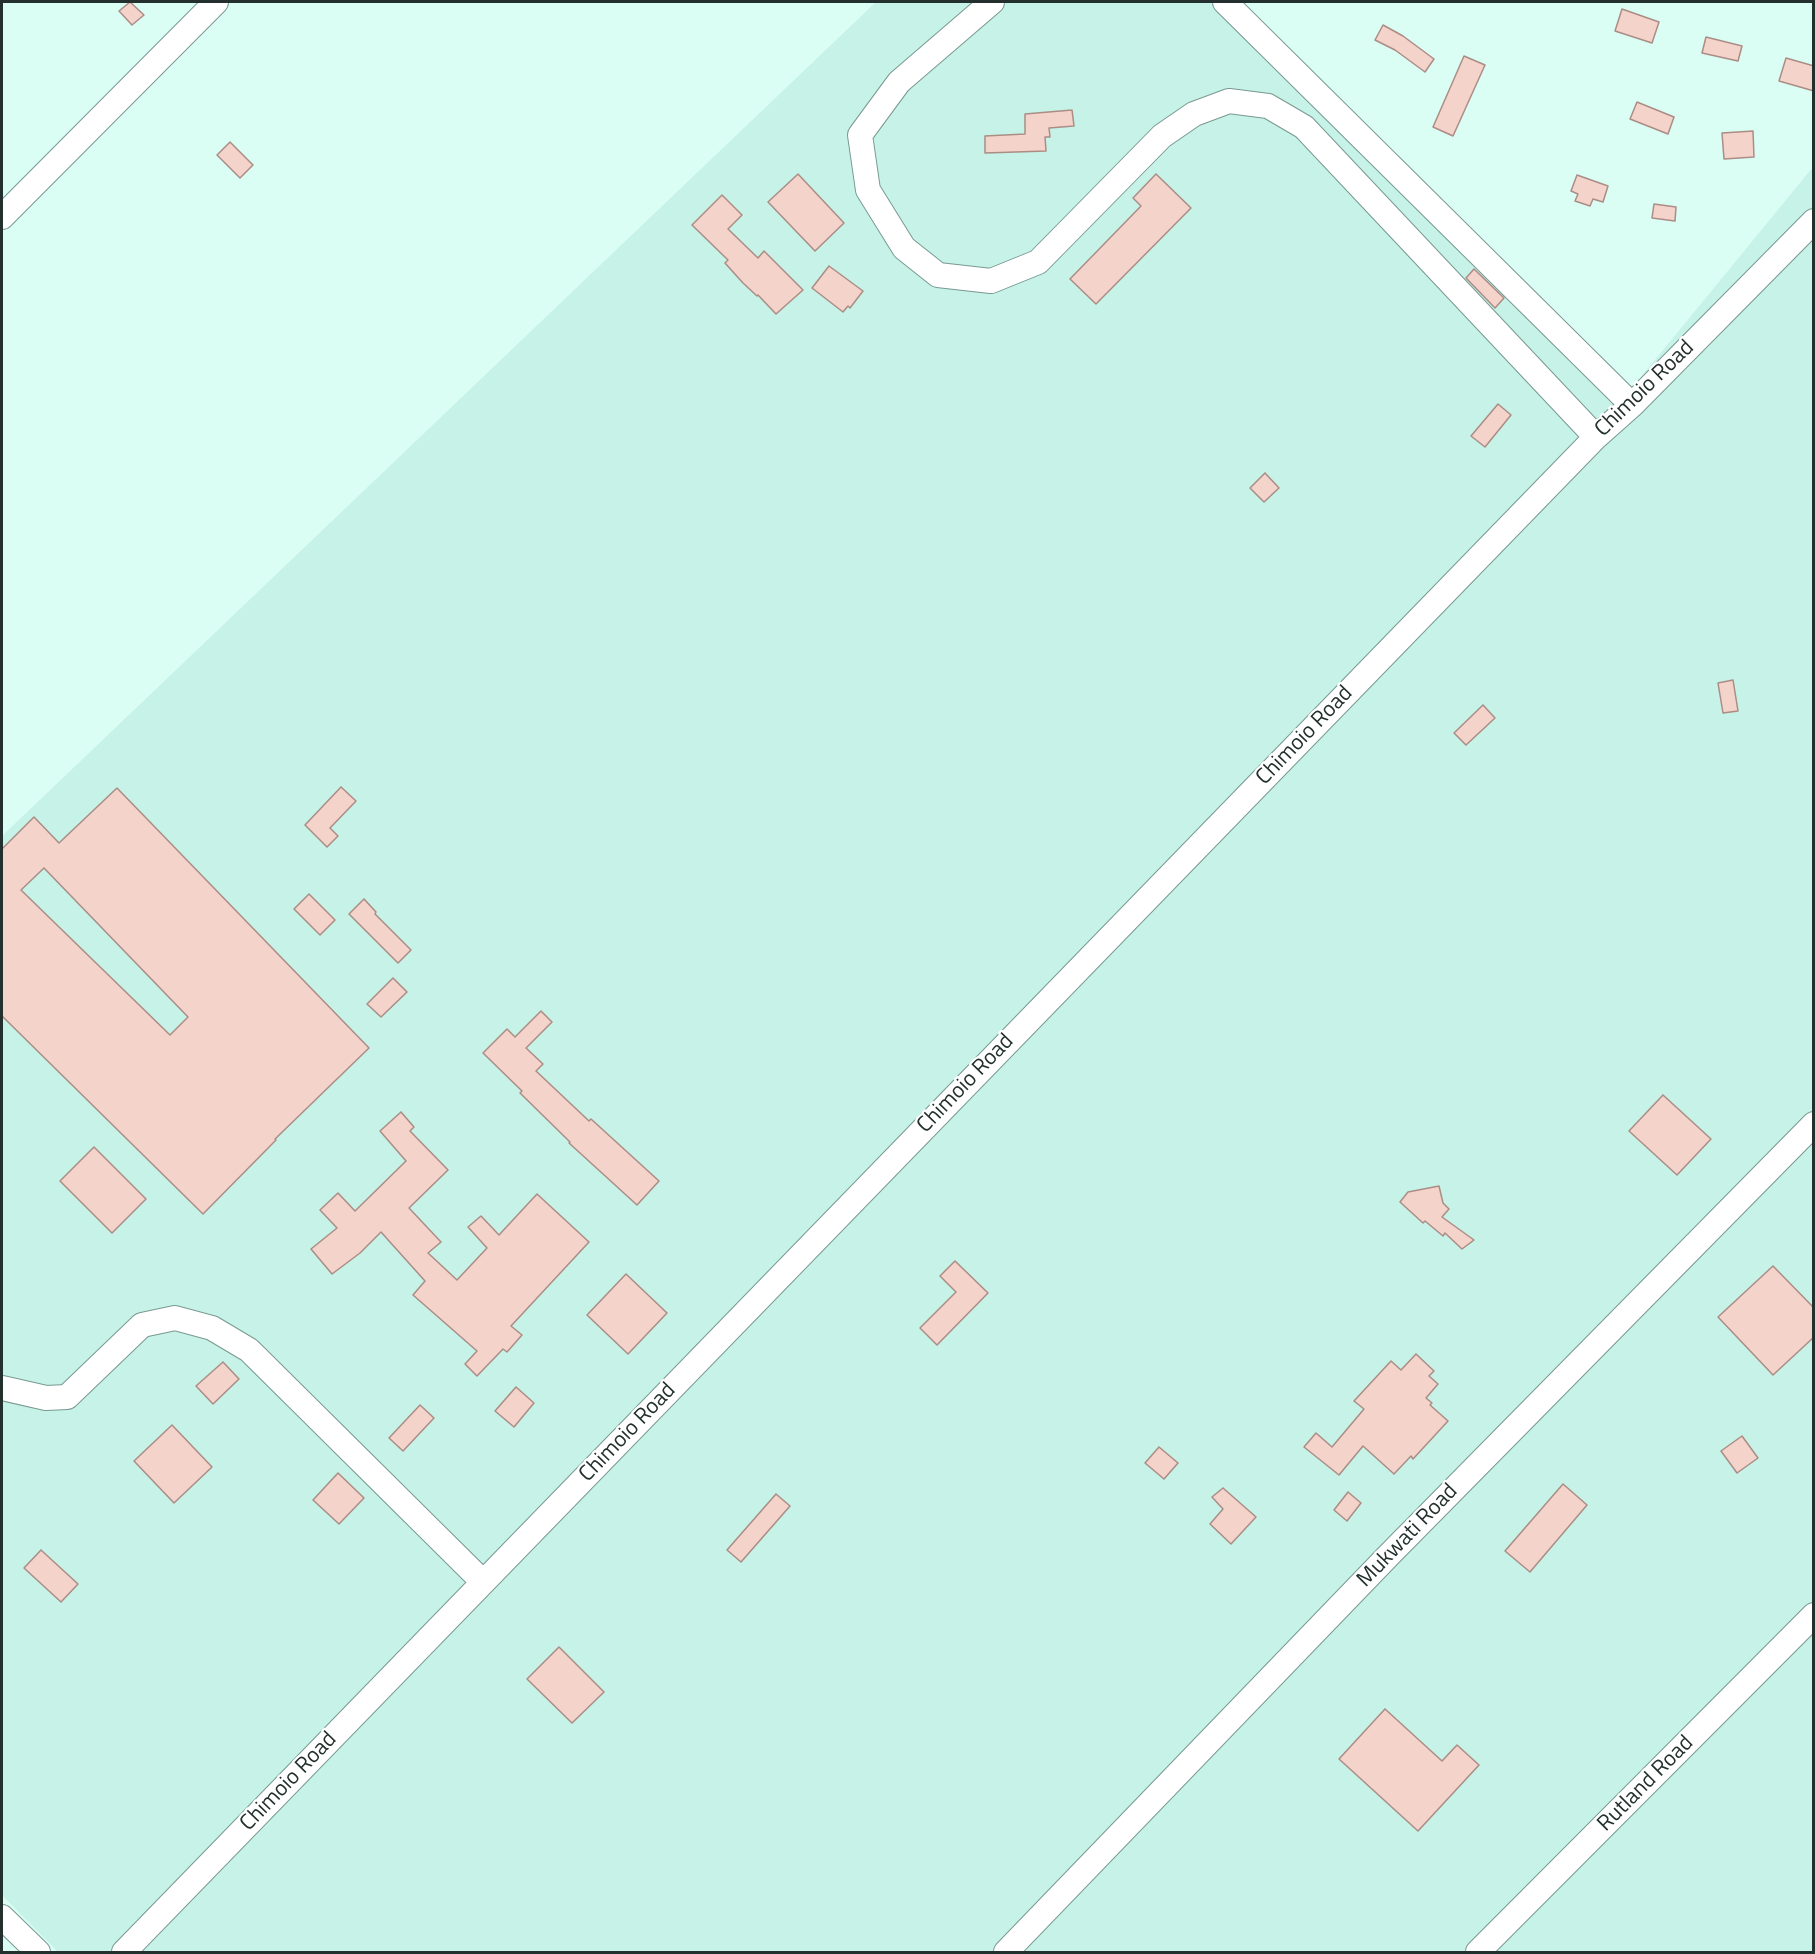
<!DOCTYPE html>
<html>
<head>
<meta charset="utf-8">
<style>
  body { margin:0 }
  #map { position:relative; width:1815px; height:1954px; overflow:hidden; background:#dafdf4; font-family:"Titillium Web",sans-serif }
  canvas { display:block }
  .frame { position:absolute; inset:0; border:3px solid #23302d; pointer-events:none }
</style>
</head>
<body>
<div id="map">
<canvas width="1815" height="1954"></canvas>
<div class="frame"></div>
</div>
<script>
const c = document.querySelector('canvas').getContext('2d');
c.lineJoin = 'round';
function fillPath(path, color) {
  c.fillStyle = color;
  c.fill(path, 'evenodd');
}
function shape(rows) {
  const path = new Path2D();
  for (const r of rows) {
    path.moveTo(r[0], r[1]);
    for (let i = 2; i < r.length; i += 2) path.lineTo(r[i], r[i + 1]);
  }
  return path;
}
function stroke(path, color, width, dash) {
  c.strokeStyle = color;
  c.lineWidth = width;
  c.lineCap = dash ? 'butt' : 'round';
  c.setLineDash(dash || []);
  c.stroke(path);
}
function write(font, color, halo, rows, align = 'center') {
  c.font = font + ' "Titillium Web",sans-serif';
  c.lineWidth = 4.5;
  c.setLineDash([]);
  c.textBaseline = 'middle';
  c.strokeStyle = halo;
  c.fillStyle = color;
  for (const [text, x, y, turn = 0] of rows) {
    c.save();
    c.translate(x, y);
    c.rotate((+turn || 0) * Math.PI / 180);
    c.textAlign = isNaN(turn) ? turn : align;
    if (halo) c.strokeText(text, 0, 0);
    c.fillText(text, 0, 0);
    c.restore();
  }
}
fillPath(shape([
  [876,2,1234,2,1623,399,1813,167,1813,1952,58,1952,2,1895,2,836]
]), '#c6f2e7');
const building = shape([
  [130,2,144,15,132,25,119,11,130,2],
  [1622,9,1659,22,1652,43,1615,31,1622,9],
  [1383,25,1403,36,1434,59,1425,72,1395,50,1375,40,1383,25],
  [1706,37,1742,46,1738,61,1702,53,1706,37],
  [1464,56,1485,65,1453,136,1433,127,1464,56],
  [1786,58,1814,66,1814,91,1779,81,1786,58],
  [1637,102,1674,117,1668,134,1630,119,1637,102],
  [1072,110,1074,126,1049,128,1050,137,1045,137,1046,151,985,153,985,136,1025,134,1025,114,1072,110],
  [1753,131,1754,157,1724,159,1722,133,1753,131],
  [230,142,253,165,240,178,217,155,230,142],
  [798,174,844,223,815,251,768,202,798,174],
  [1156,174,1191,208,1096,304,1070,279,1141,206,1133,198,1156,174],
  [1577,175,1608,186,1603,202,1593,199,1590,206,1575,201,1578,194,1571,191,1577,175],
  [722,195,742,215,728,229,758,258,764,251,803,290,776,314,758,295,757,296,743,283,725,263,728,260,692,225,722,195],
  [1654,204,1676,207,1675,221,1652,218,1654,204],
  [829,266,863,291,850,308,848,306,843,312,812,288,829,266],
  [1474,269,1504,298,1495,308,1466,278,1474,269],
  [1498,404,1511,415,1485,447,1471,436,1498,404],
  [1265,473,1279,488,1264,502,1250,488,1265,473],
  [1733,680,1738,711,1723,713,1718,683,1733,680],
  [1483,705,1495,718,1466,745,1454,733,1483,705],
  [341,787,356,801,330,828,338,836,327,847,305,825,341,787],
  [117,788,369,1048,275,1139,276,1140,203,1214,2,1016,2,849,34,817,59,843,117,788],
  [44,868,188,1017,170,1035,21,890,44,868],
  [309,894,335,920,320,935,294,909,309,894],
  [364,899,376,912,375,914,411,950,398,963,349,914,364,899],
  [393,978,407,992,381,1017,367,1004,393,978],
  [541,1011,552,1022,526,1048,543,1064,536,1071,589,1121,591,1119,659,1181,637,1205,569,1143,570,1142,520,1093,522,1091,483,1053,507,1029,515,1037,541,1011],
  [1663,1095,1711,1139,1677,1175,1629,1131,1663,1095],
  [401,1112,414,1127,410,1131,448,1170,409,1208,441,1242,428,1253,457,1280,487,1248,468,1227,481,1216,499,1235,537,1194,589,1242,511,1326,522,1335,507,1352,503,1349,477,1376,465,1364,477,1351,413,1295,425,1281,381,1232,360,1253,332,1274,311,1249,337,1228,320,1210,338,1193,355,1211,406,1161,380,1131,401,1112],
  [94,1147,146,1199,112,1233,60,1181,94,1147],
  [1439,1186,1443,1203,1449,1209,1442,1217,1474,1240,1462,1249,1445,1233,1443,1236,1425,1221,1423,1223,1400,1202,1408,1192,1439,1186],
  [955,1261,988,1293,937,1345,920,1328,956,1292,940,1276,955,1261],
  [1773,1266,1814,1308,1814,1337,1773,1375,1718,1317,1773,1266],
  [626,1274,667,1313,628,1354,587,1315,626,1274],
  [1416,1354,1434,1371,1429,1376,1438,1384,1426,1398,1432,1403,1430,1405,1448,1421,1413,1459,1411,1456,1394,1474,1363,1446,1339,1475,1304,1447,1316,1433,1332,1447,1364,1409,1354,1401,1391,1361,1401,1370,1416,1354],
  [223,1362,239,1379,213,1404,196,1386,223,1362],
  [516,1387,534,1403,514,1427,495,1411,516,1387],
  [420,1405,434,1418,403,1451,389,1438,420,1405],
  [172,1425,212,1467,174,1503,134,1461,172,1425],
  [1742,1436,1758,1458,1737,1473,1721,1451,1742,1436],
  [1159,1447,1178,1463,1164,1479,1145,1463,1159,1447],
  [338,1473,364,1498,339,1524,313,1500,338,1473],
  [1563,1484,1587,1505,1530,1572,1505,1551,1563,1484],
  [1223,1488,1256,1517,1231,1544,1210,1524,1223,1509,1212,1497,1223,1488],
  [1348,1492,1361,1503,1347,1521,1334,1510,1348,1492],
  [776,1494,790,1506,741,1562,727,1550,776,1494],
  [41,1550,78,1584,61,1602,24,1568,41,1550],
  [559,1647,604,1692,572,1723,527,1679,559,1647],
  [1385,1709,1442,1761,1457,1745,1479,1765,1418,1831,1339,1759,1385,1709]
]);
fillPath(building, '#f4d3cb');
stroke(building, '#ab8d86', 1.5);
const minor = shape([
  [992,2,899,82,860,135,868,190,904,248,938,275,991,281,1038,262,1162,136,1194,114,1229,101,1268,106,1304,127,1596,437],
  [1225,2,1632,405],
  [2,217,216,2],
  [2,1388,46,1398,67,1397,142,1325,175,1318,212,1328,249,1350,483,1582],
  [2,1917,38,1952],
  [124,1952,1596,437,1632,405,1814,221],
  [1006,1952,1388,1556,1814,1124],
  [1478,1952,1814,1615]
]);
stroke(minor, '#799991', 26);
stroke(minor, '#fff', 24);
write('22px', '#23302d', '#fff', [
  ["Chimoio Road",1645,389,-44],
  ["Chimoio Road",1305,736,-46],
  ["Chimoio Road",966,1084,-46],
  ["Chimoio Road",628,1433,-46],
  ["Mukwati Road",1408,1536,-46],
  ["Chimoio Road",289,1782,-46],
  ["Rutland Road",1646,1784,-45]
]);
</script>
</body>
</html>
